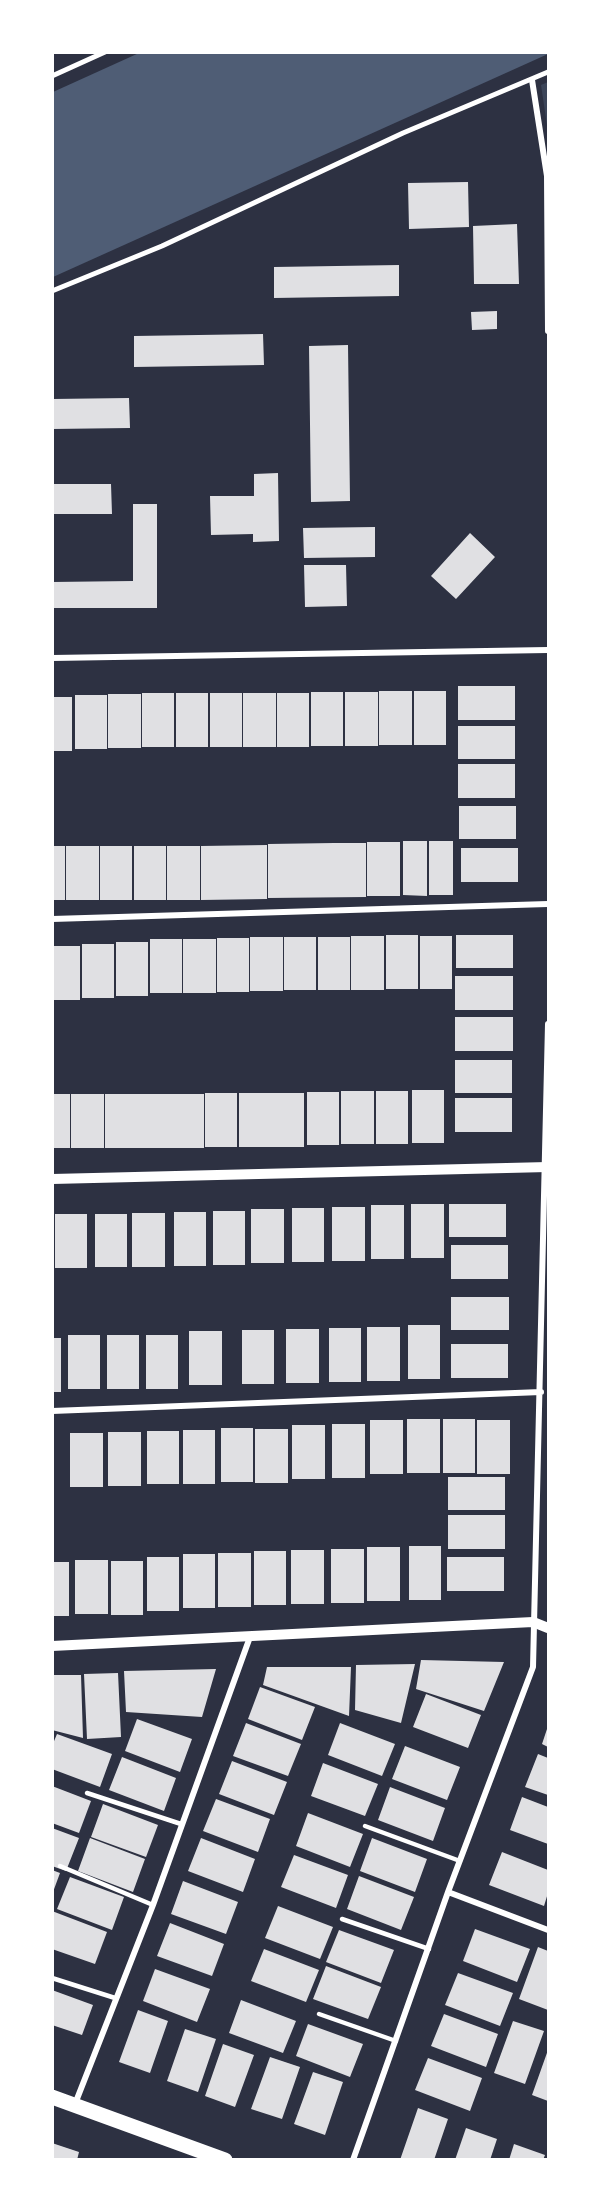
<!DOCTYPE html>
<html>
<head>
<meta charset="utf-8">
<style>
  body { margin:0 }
  #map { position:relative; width:601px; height:2212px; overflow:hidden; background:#2d3142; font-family:Ubuntu,sans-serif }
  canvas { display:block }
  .frame { position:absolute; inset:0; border:54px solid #fff; pointer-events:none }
</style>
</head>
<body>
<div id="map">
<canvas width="601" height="2212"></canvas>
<div class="frame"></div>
</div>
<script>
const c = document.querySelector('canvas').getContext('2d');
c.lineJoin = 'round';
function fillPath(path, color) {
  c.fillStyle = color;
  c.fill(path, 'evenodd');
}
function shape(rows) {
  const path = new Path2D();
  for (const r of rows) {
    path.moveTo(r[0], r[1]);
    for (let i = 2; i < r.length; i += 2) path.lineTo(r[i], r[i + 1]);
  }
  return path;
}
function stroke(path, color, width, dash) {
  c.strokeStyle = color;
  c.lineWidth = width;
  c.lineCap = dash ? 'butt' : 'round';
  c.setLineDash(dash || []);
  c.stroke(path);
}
fillPath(shape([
  [548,82,548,132,541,85]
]), '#3c4559');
fillPath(shape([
  [139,53,548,52,548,54,53,277,53,92]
]), '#4f5d75');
fillPath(shape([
  [468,182,469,227,409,229,408,183],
  [517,224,519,284,474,284,473,226],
  [399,265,399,296,274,298,274,267],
  [497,311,497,329,472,330,471,312],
  [263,334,264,365,134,367,134,336],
  [348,345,350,501,311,502,309,346],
  [129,398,130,428,52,429,52,399],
  [278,473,279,541,253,542,253,534,211,535,210,496,254,496,254,474],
  [52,484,111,484,112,514,52,514],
  [133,504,157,504,157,608,52,608,52,582,133,581],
  [375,527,375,557,304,558,303,528],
  [470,533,495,557,456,599,431,576],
  [304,565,346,565,347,606,305,607],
  [458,686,515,686,515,720,458,720],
  [379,691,412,691,412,745,379,745],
  [414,691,446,691,446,745,414,745],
  [311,692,343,692,343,746,311,746],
  [345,692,378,692,378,746,345,746],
  [142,693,174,693,174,747,142,747],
  [176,693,208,693,208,747,176,747],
  [210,693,242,693,242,747,210,747],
  [243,693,276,693,276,747,243,747],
  [277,693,309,693,309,747,277,747],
  [108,694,141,694,141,748,108,748],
  [75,695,107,695,107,749,75,749],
  [52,697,72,697,72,751,52,751],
  [458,726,515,726,515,759,458,759],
  [458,764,515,764,515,798,458,798],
  [459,806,516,806,516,839,459,839],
  [403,841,427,841,427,896,403,895],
  [429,841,453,841,453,895,429,895],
  [367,842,400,842,400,896,367,896],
  [334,843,366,843,366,897,268,898,268,844],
  [267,845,267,899,201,900,201,846],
  [52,846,65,846,65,900,52,900],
  [66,846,99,846,99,900,66,900],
  [100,846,132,846,132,900,100,900],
  [134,846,166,846,166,900,134,900],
  [167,846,200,846,200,900,167,900],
  [461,848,518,848,518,882,461,882],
  [386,935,418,935,418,989,386,989],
  [456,935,513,935,513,968,456,968],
  [351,936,384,936,384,990,351,990],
  [420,936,452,936,452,989,420,989],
  [250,937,283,937,283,991,250,991],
  [284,937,316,937,316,990,284,990],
  [318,937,350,937,350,990,318,990],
  [217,938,249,938,249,992,217,992],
  [150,939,182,939,182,993,150,993],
  [183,939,216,939,216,993,183,993],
  [116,942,148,942,148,996,116,996],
  [82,944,114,944,114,998,82,998],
  [52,946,80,946,80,1000,52,1000],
  [455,976,513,976,513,1010,455,1010],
  [455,1017,513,1017,513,1051,455,1051],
  [455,1060,512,1060,512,1093,455,1093],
  [412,1090,444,1090,444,1143,412,1143],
  [341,1091,374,1091,374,1144,341,1144],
  [376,1091,408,1091,408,1144,376,1144],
  [307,1092,339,1092,339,1145,307,1145],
  [205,1093,237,1093,237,1147,205,1147],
  [239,1093,304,1093,304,1147,239,1147],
  [52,1094,70,1094,70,1148,52,1148],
  [71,1094,104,1094,104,1148,71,1148],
  [105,1094,204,1094,204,1148,105,1148],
  [455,1098,512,1098,512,1132,455,1132],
  [411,1204,444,1204,444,1258,411,1258],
  [449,1204,506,1204,506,1237,449,1237],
  [371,1205,404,1205,404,1259,371,1259],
  [332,1207,365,1207,365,1261,332,1261],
  [292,1208,324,1208,324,1262,292,1262],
  [251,1209,284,1209,284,1263,251,1263],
  [213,1211,245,1211,245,1265,213,1265],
  [174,1212,206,1212,206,1266,174,1266],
  [132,1213,165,1213,165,1267,132,1267],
  [55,1214,87,1214,87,1268,55,1268],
  [95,1214,127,1214,127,1267,95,1267],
  [451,1245,508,1245,508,1279,451,1279],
  [451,1297,509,1297,509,1330,451,1330],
  [408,1325,440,1325,440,1379,408,1379],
  [367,1327,400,1327,400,1381,367,1381],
  [329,1328,361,1328,361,1382,329,1382],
  [286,1329,319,1329,319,1383,286,1383],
  [242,1330,274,1330,274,1384,242,1384],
  [189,1331,222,1331,222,1385,189,1385],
  [68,1335,100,1335,100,1389,68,1389],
  [107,1335,139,1335,139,1389,107,1389],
  [146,1335,178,1335,178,1389,146,1389],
  [52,1338,61,1338,61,1392,52,1392],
  [451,1344,508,1344,508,1378,451,1378],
  [407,1419,440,1419,440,1473,407,1473],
  [443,1419,475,1419,475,1473,443,1473],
  [370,1420,403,1420,403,1474,370,1474],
  [477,1420,510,1420,510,1474,477,1474],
  [332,1424,365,1424,365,1478,332,1478],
  [292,1425,325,1425,325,1479,292,1479],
  [221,1428,253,1428,253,1482,221,1482],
  [255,1429,288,1429,288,1483,255,1483],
  [183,1430,215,1430,215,1484,183,1484],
  [147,1431,179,1431,179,1484,147,1484],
  [108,1432,141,1432,141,1486,108,1486],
  [70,1433,103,1433,103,1487,70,1487],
  [448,1477,505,1477,505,1510,448,1510],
  [448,1515,505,1515,505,1549,448,1549],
  [409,1546,441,1546,441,1600,409,1600],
  [367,1547,400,1547,400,1601,367,1601],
  [331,1549,364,1549,364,1603,331,1603],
  [291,1550,324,1550,324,1604,291,1604],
  [254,1551,286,1551,286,1605,254,1605],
  [218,1553,251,1553,251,1607,218,1607],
  [183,1554,215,1554,215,1608,183,1608],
  [147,1557,179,1557,179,1611,147,1611],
  [447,1557,504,1557,504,1591,447,1591],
  [75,1560,108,1560,108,1614,75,1614],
  [111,1561,143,1561,143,1615,111,1615],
  [52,1562,69,1562,69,1616,52,1616],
  [421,1660,504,1662,484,1711,416,1689],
  [415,1664,401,1723,355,1710,356,1665],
  [267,1667,351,1667,349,1716,263,1685],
  [216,1669,202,1717,126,1712,124,1671],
  [118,1673,121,1737,87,1739,84,1674],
  [52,1675,81,1675,83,1738,52,1730],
  [260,1687,315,1707,302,1740,248,1719],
  [426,1694,481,1715,468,1748,413,1727],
  [137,1719,192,1739,180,1772,125,1751],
  [246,1723,301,1744,288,1776,233,1756],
  [340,1723,395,1744,382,1776,328,1755],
  [548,1726,548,1747,542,1744],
  [57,1734,112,1754,100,1787,52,1769,52,1746],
  [405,1746,460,1767,447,1800,392,1779],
  [538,1754,548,1758,548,1795,525,1787],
  [122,1757,176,1778,164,1811,109,1790],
  [232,1761,287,1782,274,1815,219,1794],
  [323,1763,378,1784,365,1816,311,1796],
  [52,1786,91,1801,79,1833,52,1823],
  [390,1787,445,1808,433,1841,378,1820],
  [522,1797,548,1807,548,1844,510,1830],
  [216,1799,270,1819,258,1852,203,1831],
  [103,1804,158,1825,146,1857,91,1837],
  [308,1813,363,1834,350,1867,296,1846],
  [52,1828,79,1838,66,1871,52,1866],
  [90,1838,145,1859,133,1892,78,1871],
  [201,1838,255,1859,243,1892,188,1871],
  [372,1838,427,1859,415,1892,360,1871],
  [502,1852,548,1870,548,1893,544,1906,489,1885],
  [294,1855,348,1875,336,1908,281,1887],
  [52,1870,60,1873,53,1892,52,1892],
  [359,1876,414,1897,401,1930,347,1909],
  [70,1877,124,1897,112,1930,57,1909],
  [183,1881,238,1902,226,1934,171,1914],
  [278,1906,333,1927,320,1959,265,1938],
  [52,1911,107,1932,95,1964,52,1949],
  [170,1923,224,1944,212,1976,157,1956],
  [475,1929,530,1949,517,1982,463,1961],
  [339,1930,394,1950,381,1983,326,1962],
  [538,1947,548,1951,548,2010,519,1999],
  [264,1949,319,1970,306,2002,251,1981],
  [326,1966,381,1987,368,2019,313,1999],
  [155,1969,210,1989,197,2022,143,2001],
  [458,1973,513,1993,500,2026,445,2005],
  [52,1990,93,2005,82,2035,52,2025],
  [241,2000,296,2021,283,2053,229,2033],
  [138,2010,168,2021,150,2073,119,2062],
  [444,2014,498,2034,486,2067,431,2046],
  [513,2021,544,2031,525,2084,494,2073],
  [308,2024,363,2044,350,2077,296,2056],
  [185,2029,216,2039,198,2092,167,2081],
  [223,2044,254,2055,235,2107,205,2096],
  [548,2050,548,2101,532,2095],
  [270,2057,300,2067,282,2119,251,2109],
  [428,2058,482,2078,470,2111,415,2090],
  [313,2072,343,2082,325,2135,294,2124],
  [418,2108,448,2119,434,2160,400,2160],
  [466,2128,497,2139,490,2160,455,2160],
  [52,2143,79,2152,77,2160,52,2160],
  [514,2144,545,2155,543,2160,509,2160]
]), '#e0e0e3');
stroke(shape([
  [87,1793,181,1824],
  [365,1826,460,1861],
  [60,1866,153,1905],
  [342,1919,429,1949],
  [52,1978,115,1998],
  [319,2014,396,2041]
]), '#fff', 4.5);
stroke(shape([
  [52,76,105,52],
  [52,291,162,246,403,133,548,72]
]), '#fff', 5);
stroke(shape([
  [532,80,547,176,548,331],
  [52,658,548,650],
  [52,919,548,904],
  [52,1411,541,1392],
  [448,1892,548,1930],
  [75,2104,153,1905,250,1637],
  [353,2160,448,1892,533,1667,548,1024]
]), '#fff', 6);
stroke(shape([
  [52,1179,548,1167],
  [52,1646,533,1622,548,1628]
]), '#fff', 10);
stroke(shape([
  [52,2097,225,2160]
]), '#fff', 15);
</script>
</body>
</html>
